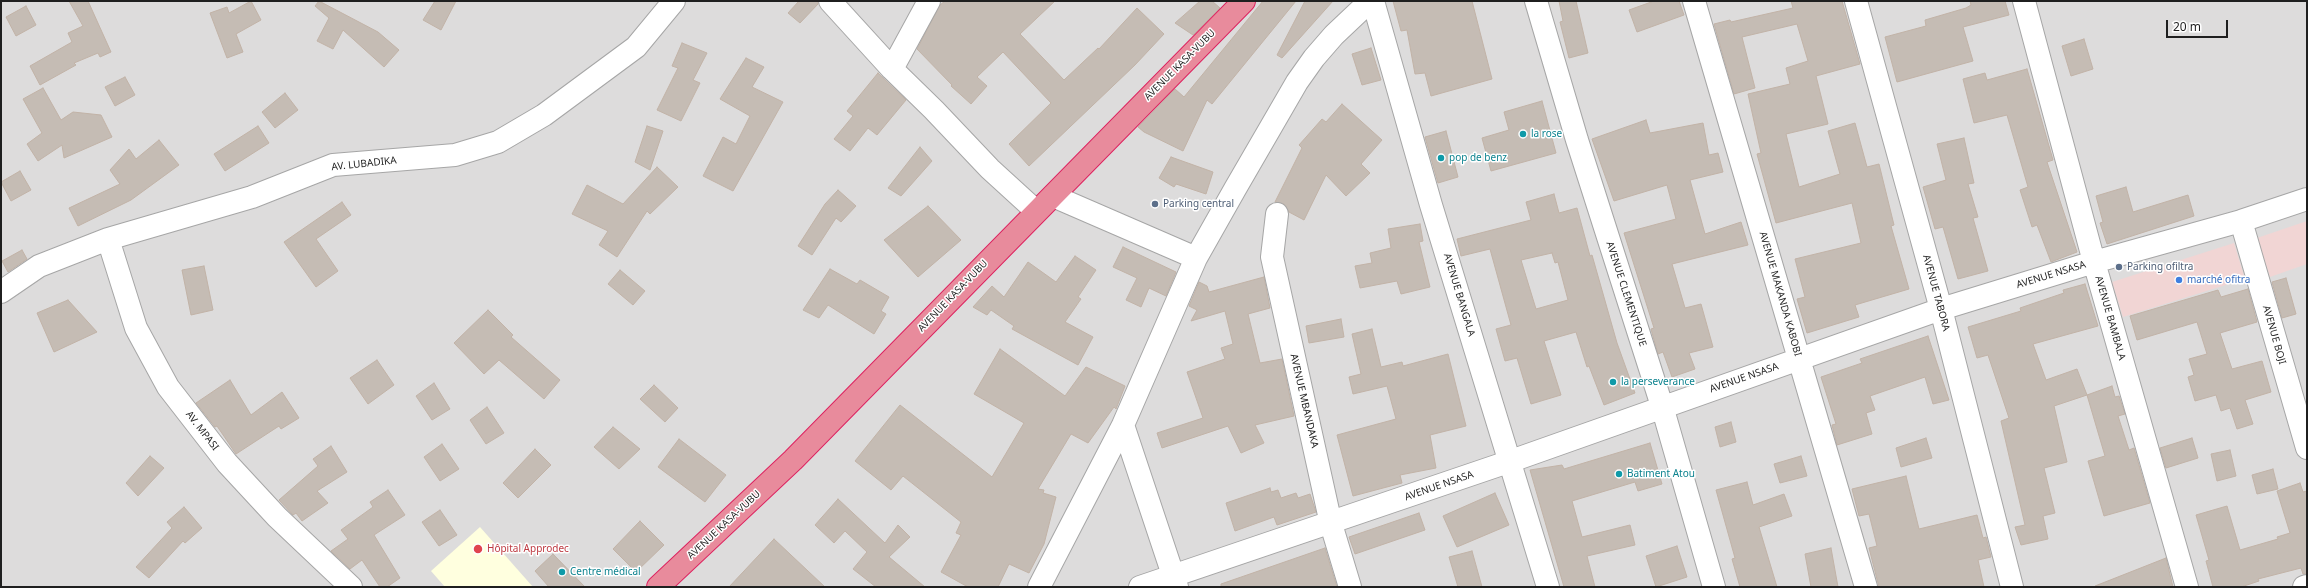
<!DOCTYPE html>
<html>
<head>
<meta charset="utf-8">
<style>
  body { margin:0 }
  #map { position:relative; width:2308px; height:588px; overflow:hidden; background:#f0ece5; font-family:"Noto Sans",sans-serif }
  canvas { display:block }
  .frame { position:absolute; inset:0; border:2px solid #1f1f1f; pointer-events:none }
  .scale { position:absolute; left:2166px; top:20px; width:62px; height:18px; box-sizing:border-box; border:2px solid #1f1f1f; border-top:0; padding-left:5px; font-size:12px; line-height:14px; white-space:nowrap; color:#1f1f1f; -webkit-text-stroke:3px #fff; paint-order:stroke }
</style>
</head>
<body>
<div id="map">
<canvas width="2308" height="588"></canvas>
<div class="frame"></div>
<div class="scale">20 m</div>
</div>
<script>
const c = document.querySelector('canvas').getContext('2d');
c.lineJoin = 'round';
function fillPath(path, color) {
  c.fillStyle = color;
  c.fill(path, 'evenodd');
}
function shape(rows) {
  const path = new Path2D();
  for (const r of rows) {
    path.moveTo(r[0], r[1]);
    for (let i = 2; i < r.length; i += 2) path.lineTo(r[i], r[i + 1]);
  }
  return path;
}
function stroke(path, color, width, dash) {
  c.strokeStyle = color;
  c.lineWidth = width;
  c.lineCap = dash ? 'butt' : 'round';
  c.setLineDash(dash || []);
  c.stroke(path);
}
function write(font, color, halo, rows, align = 'center') {
  c.font = font + ' "Noto Sans",sans-serif';
  c.lineWidth = 3;
  c.setLineDash([]);
  c.textBaseline = 'middle';
  c.strokeStyle = halo;
  c.fillStyle = color;
  for (const [text, x, y, turn = 0] of rows) {
    c.save();
    c.translate(x, y);
    c.rotate((+turn || 0) * Math.PI / 180);
    c.textAlign = isNaN(turn) ? turn : align;
    if (halo) c.strokeText(text, 0, 0);
    c.fillText(text, 0, 0);
    c.restore();
  }
}
fillPath(shape([
  [1,1,2307,1,2307,587,1,587]
]), '#dddcdc');
fillPath(shape([
  [2307,221,2307,264,2270,277,2257,238],
  [2234,243,2245,279,2123,317,2112,282]
]), '#f1d5d4');
fillPath(shape([
  [480,527,533,587,445,587,431,571]
]), '#ffffdf');
const building = shape([
  [69,1,88,1,111,52,100,57,98,53,74,63,76,65,40,85,30,66,72,42,68,33,83,26,69,1],
  [251,1,261,20,236,34,243,52,227,58,210,13,227,7,229,13,251,1],
  [319,1,378,32,399,50,384,67,343,30,333,49,317,41,329,18,315,6,319,1],
  [435,1,456,1,441,30,423,20,435,1],
  [799,1,818,1,818,4,800,23,788,13,799,1],
  [945,1,1055,1,1020,34,1064,80,1098,48,1099,49,1137,8,1164,34,1135,65,1029,166,1009,144,1051,103,1003,52,977,77,987,86,971,104,951,86,952,85,917,49,940,5,945,1],
  [1200,1,1212,1,1220,8,1193,35,1175,23,1200,1],
  [1263,1,1296,1,1212,104,1207,100,1183,151,1144,132,1138,127,1175,89,1184,97,1263,1],
  [1305,1,1333,1,1282,58,1277,55,1305,1],
  [1393,1,1472,1,1492,79,1431,96,1425,73,1415,74,1407,30,1401,31,1393,1],
  [1559,1,1576,1,1588,53,1569,58,1560,22,1563,21,1559,1],
  [1654,1,1679,1,1684,15,1637,32,1629,10,1654,1],
  [1791,1,1842,1,1860,64,1816,76,1828,124,1786,134,1799,187,1840,174,1828,131,1855,123,1867,167,1879,164,1894,225,1891,226,1909,289,1855,305,1859,317,1807,333,1797,299,1805,297,1795,259,1861,243,1852,203,1776,223,1757,154,1761,153,1748,94,1790,84,1786,68,1808,61,1797,24,1742,37,1755,88,1734,94,1714,24,1730,20,1731,22,1793,8,1791,1],
  [1970,1,2005,1,2009,15,1963,27,1973,61,1897,82,1885,37,1926,26,1925,20,1966,8,1971,5,1970,1],
  [26,6,36,25,16,36,6,17,26,6],
  [2084,39,2093,69,2071,76,2062,46,2084,39],
  [682,43,707,53,693,80,700,83,681,121,657,110,678,68,672,66,682,43],
  [1371,48,1381,80,1362,85,1352,54,1371,48],
  [746,58,764,67,752,87,783,102,733,191,703,176,723,137,736,144,750,116,720,99,746,58],
  [2027,69,2053,160,2047,162,2077,252,2051,262,2037,225,2032,227,2020,190,2028,187,2007,115,1974,123,1963,79,1985,73,1987,80,2027,69],
  [878,73,906,100,877,135,868,128,850,151,834,139,853,116,847,111,878,73],
  [125,77,135,95,115,106,105,87,125,77],
  [43,88,61,120,73,112,101,115,112,137,64,158,62,145,38,161,27,144,42,133,23,99,43,88],
  [285,93,298,110,275,128,262,112,285,93],
  [1542,101,1556,153,1491,171,1482,138,1509,130,1504,112,1542,101],
  [1342,104,1382,140,1361,164,1370,173,1346,196,1326,175,1304,220,1289,212,1284,204,1275,202,1302,148,1299,145,1322,119,1326,122,1342,104],
  [1646,120,1650,133,1703,123,1709,155,1718,153,1723,172,1690,180,1705,234,1741,222,1748,245,1672,264,1685,308,1701,304,1713,347,1689,353,1695,369,1672,377,1663,352,1658,354,1651,329,1654,328,1624,233,1676,219,1667,185,1614,201,1592,139,1646,120],
  [258,126,269,143,225,171,214,154,258,126],
  [647,126,663,131,650,170,635,162,647,126],
  [1446,131,1458,177,1438,183,1425,137,1446,131],
  [1964,138,1974,183,1968,184,1978,217,1973,218,1988,271,1958,279,1943,227,1935,229,1923,187,1946,180,1937,144,1964,138],
  [159,140,179,165,131,200,78,226,69,208,120,184,110,170,129,149,136,159,159,140],
  [920,147,932,161,901,196,888,188,920,147],
  [1171,157,1213,172,1206,194,1176,184,1174,187,1159,178,1171,157],
  [657,167,678,187,650,214,647,211,617,257,599,245,608,231,572,214,587,185,623,204,657,167],
  [20,171,31,190,11,201,1,182,20,171],
  [2126,187,2133,212,2188,195,2194,216,2107,244,2100,223,2103,222,2096,196,2126,187],
  [838,190,856,206,841,222,836,218,812,255,798,246,825,204,838,190],
  [1554,194,1559,213,1577,208,1590,256,1592,255,1617,343,1635,393,1604,405,1589,366,1587,367,1576,332,1544,341,1561,395,1531,404,1517,358,1505,361,1496,329,1511,325,1490,249,1461,256,1457,239,1531,220,1526,202,1554,194],
  [1552,253,1555,263,1558,262,1568,300,1536,309,1521,260,1552,253],
  [342,202,351,215,316,239,338,271,316,287,284,242,342,202],
  [928,206,961,240,918,277,884,240,928,206],
  [1420,224,1423,241,1419,242,1430,287,1401,294,1397,281,1360,288,1355,266,1372,263,1370,253,1391,248,1388,229,1420,224],
  [1123,247,1176,272,1166,296,1149,288,1141,307,1126,300,1137,278,1113,267,1123,247],
  [22,250,27,259,8,272,2,261,22,250],
  [1075,256,1096,270,1078,297,1081,299,1065,322,1093,337,1078,365,1012,329,1014,326,991,310,987,315,973,307,992,286,1004,297,1028,262,1056,282,1075,256],
  [204,266,213,310,191,315,182,270,204,266],
  [830,269,857,284,860,280,889,297,881,311,886,314,874,334,828,305,819,318,803,310,830,269],
  [620,270,645,291,633,305,608,284,620,270],
  [1264,277,1270,308,1248,314,1260,363,1282,359,1294,416,1255,425,1264,443,1241,453,1228,426,1162,448,1157,433,1203,418,1187,372,1225,359,1221,348,1233,344,1225,311,1191,321,1197,310,1189,306,1199,282,1207,286,1209,292,1264,277],
  [2286,278,2296,314,2282,318,2272,282,2286,278],
  [2085,284,2098,326,2033,344,2046,380,2077,369,2087,395,2054,406,2067,462,2044,468,2055,513,2043,516,2048,539,2021,545,2015,527,2025,525,2001,421,2009,418,1988,355,1977,358,1968,327,2021,311,2020,308,2064,293,2063,290,2085,284],
  [2248,289,2257,322,2220,333,2232,369,2262,361,2271,392,2245,400,2253,424,2237,429,2230,408,2221,411,2216,395,2195,401,2188,377,2194,375,2189,359,2207,354,2197,322,2137,340,2130,316,2218,290,2221,297,2248,289],
  [68,300,97,332,54,352,37,313,68,300],
  [488,310,513,335,511,337,560,380,544,399,499,360,484,374,454,343,488,310],
  [1341,319,1344,337,1309,343,1306,326,1341,319],
  [1372,329,1381,367,1402,362,1403,366,1448,354,1466,426,1430,435,1436,468,1400,475,1402,483,1353,496,1337,435,1396,419,1387,386,1353,394,1349,377,1361,374,1352,334,1372,329],
  [1928,336,1949,400,1933,404,1925,377,1870,396,1875,410,1866,413,1872,434,1837,445,1832,425,1836,424,1821,377,1862,363,1860,359,1928,336],
  [1000,349,1065,396,1086,367,1125,386,1116,409,1114,407,1088,443,1071,434,1038,489,1044,490,1043,493,1056,497,1044,544,1029,573,1009,564,998,587,968,587,941,572,961,535,956,533,961,522,903,476,891,490,855,461,900,405,992,477,1024,423,974,394,1000,349],
  [377,360,394,385,368,404,350,378,377,360],
  [230,380,251,415,282,392,299,418,281,429,279,426,236,454,217,426,215,427,196,403,230,380],
  [434,383,450,409,432,420,416,396,434,383],
  [654,385,678,408,665,422,640,399,654,385],
  [2112,386,2115,397,2119,396,2125,414,2118,416,2129,450,2134,448,2150,503,2104,516,2088,461,2105,456,2087,395,2112,386],
  [487,407,504,433,486,444,470,420,487,407],
  [1731,422,1736,442,1720,447,1715,427,1731,422],
  [613,427,640,449,619,469,594,447,613,427],
  [1926,438,1932,458,1901,467,1896,448,1926,438],
  [2192,438,2198,458,2166,468,2160,448,2192,438],
  [679,439,726,475,705,502,658,467,679,439],
  [1650,443,1662,484,1638,491,1635,482,1572,501,1582,537,1630,525,1635,545,1587,556,1595,587,1564,587,1530,470,1562,465,1564,469,1650,443],
  [442,444,459,469,440,481,424,457,442,444],
  [331,446,347,472,317,491,328,503,302,521,296,513,293,515,279,500,318,466,313,459,331,446],
  [535,449,551,465,518,498,503,483,535,449],
  [2230,450,2236,476,2217,481,2211,454,2230,450],
  [150,456,164,468,138,496,126,483,150,456],
  [1801,456,1807,476,1780,483,1774,464,1801,456],
  [2273,469,2278,489,2257,494,2252,475,2273,469],
  [1906,476,1919,529,1977,515,1983,538,1986,537,1991,557,1978,560,1984,587,1879,587,1869,548,1877,546,1869,514,1859,516,1852,489,1906,476],
  [1747,482,1753,505,1784,494,1792,516,1759,527,1777,587,1740,587,1732,559,1735,558,1716,490,1747,482],
  [2300,483,2303,492,2307,491,2307,574,2303,574,2301,568,2258,579,2259,581,2241,587,2213,587,2206,561,2209,560,2196,515,2227,506,2240,550,2278,539,2277,537,2290,533,2277,491,2300,483],
  [1270,488,1271,492,1278,490,1281,498,1296,493,1298,498,1310,494,1316,512,1277,525,1274,517,1235,531,1226,503,1270,488],
  [388,490,405,515,374,535,400,578,387,587,380,587,362,560,350,569,331,551,348,539,341,530,373,507,370,502,388,490],
  [1495,493,1509,525,1457,547,1443,516,1495,493],
  [838,499,885,543,898,525,910,537,889,557,925,587,876,587,853,569,867,552,845,531,834,543,815,525,838,499],
  [184,507,202,528,185,543,183,541,149,578,136,567,172,528,167,522,184,507],
  [440,510,457,535,439,546,422,522,440,510],
  [1419,513,1425,530,1355,554,1349,537,1419,513],
  [640,521,664,545,636,572,613,549,640,521],
  [774,539,825,587,729,587,774,539],
  [1677,546,1687,577,1656,587,1646,556,1677,546],
  [1325,548,1337,587,1221,587,1221,584,1325,548],
  [1831,548,1838,587,1811,587,1805,554,1831,548],
  [1472,551,1482,587,1458,587,1449,557,1472,551],
  [553,554,585,587,549,587,535,571,553,554],
  [2166,558,2173,587,2096,587,2095,586,2166,558]
]);
fillPath(building, '#c5bcb4');
stroke(building, '#c2b3a7', 1);
const minor = shape([
  [830,1,892,69,934,110,990,169,1036,211],
  [1373,1,1431,205,1548,587],
  [1536,1,1577,140,1662,406,1714,587],
  [1694,1,1866,587],
  [1856,1,1941,309,2012,587],
  [2024,1,2094,262,2187,587],
  [892,69,929,1],
  [1053,196,1196,258],
  [1277,214,1272,257,1331,524,1350,587],
  [2241,221,2307,448],
  [108,239,136,328,168,387,227,463,277,517,351,587],
  [1,292,39,266,108,239,252,197,333,165,455,155,498,142,544,115,636,47,674,1],
  [1123,425,1177,587],
  [1039,587,1123,425,1196,258,1235,189,1297,82,1314,58,1334,35,1370,1],
  [1140,587,1511,461,1941,309,2094,262,2241,221,2307,199],
  [2304,587,2307,586]
]);
const highway = shape([
  [658,587,793,460,1244,1]
]);
stroke(minor, '#a6a6a6', 24);
stroke(highway, '#de2260', 24);
stroke(minor, '#fff', 22);
stroke(highway, '#e88b9c', 22);
for (const [x, y, r, color] of [
  [1523,134,4,"#0f9aa8"],
  [1441,158,4,"#0f9aa8"],
  [1155,204,4,"#5c6f8a"],
  [2119,267,4,"#5c6f8a"],
  [2179,280,4,"#3f7fe0"],
  [1613,382,4,"#0f9aa8"],
  [1619,474,4,"#0f9aa8"],
  [478,549,5,"#e0444e"],
  [562,572,4,"#0f9aa8"]
]) {
  const dot = new Path2D();
  dot.arc(x, y, r, 0, 2 * Math.PI);
  c.fillStyle = color;
  c.fill(dot);
  stroke(dot, '#fff', 1.5);
}
write('10px', '#1f1f1f', '#fff', [
  ["AVENUE KASA-VUBU",1180,65,-45],
  ["AV. LUBADIKA",364,164,-6],
  ["AVENUE NSASA",2051,275,-17],
  ["AVENUE TABORA",1936,293,75],
  ["AVENUE CLEMENTIQUE",1626,294,72],
  ["AVENUE MAKANDA KABOBI",1780,294,74],
  ["AVENUE BANGALA",1459,295,73],
  ["AVENUE KASA-VUBU",953,296,-46],
  ["AVENUE BAMBALA",2110,318,74],
  ["AVENUE BOJI",2274,335,74],
  ["AVENUE NSASA",1744,378,-19],
  ["AVENUE MBANDAKA",1304,401,77],
  ["AV. MPASI",202,431,52],
  ["AVENUE NSASA",1439,486,-19],
  ["AVENUE KASA-VUBU",724,525,-43]
]);
write('10px', '#0d838f', '#fff', [
  ["la rose",1531,134],
  ["pop de benz",1449,158],
  ["la perseverance",1621,382],
  ["Batiment Atou",1627,474],
  ["Centre médical",570,572]
], 'left');
write('10px', '#4e5e75', '#fff', [
  ["Parking central",1163,204],
  ["Parking ofiltra",2127,267]
], 'left');
write('10px', '#366cbe', '#fff', [
  ["marché ofitra",2187,280]
], 'left');
write('10px', '#be3a42', '#fff', [
  ["Hôpital Approdec",487,549]
], 'left');
</script>
</body>
</html>
